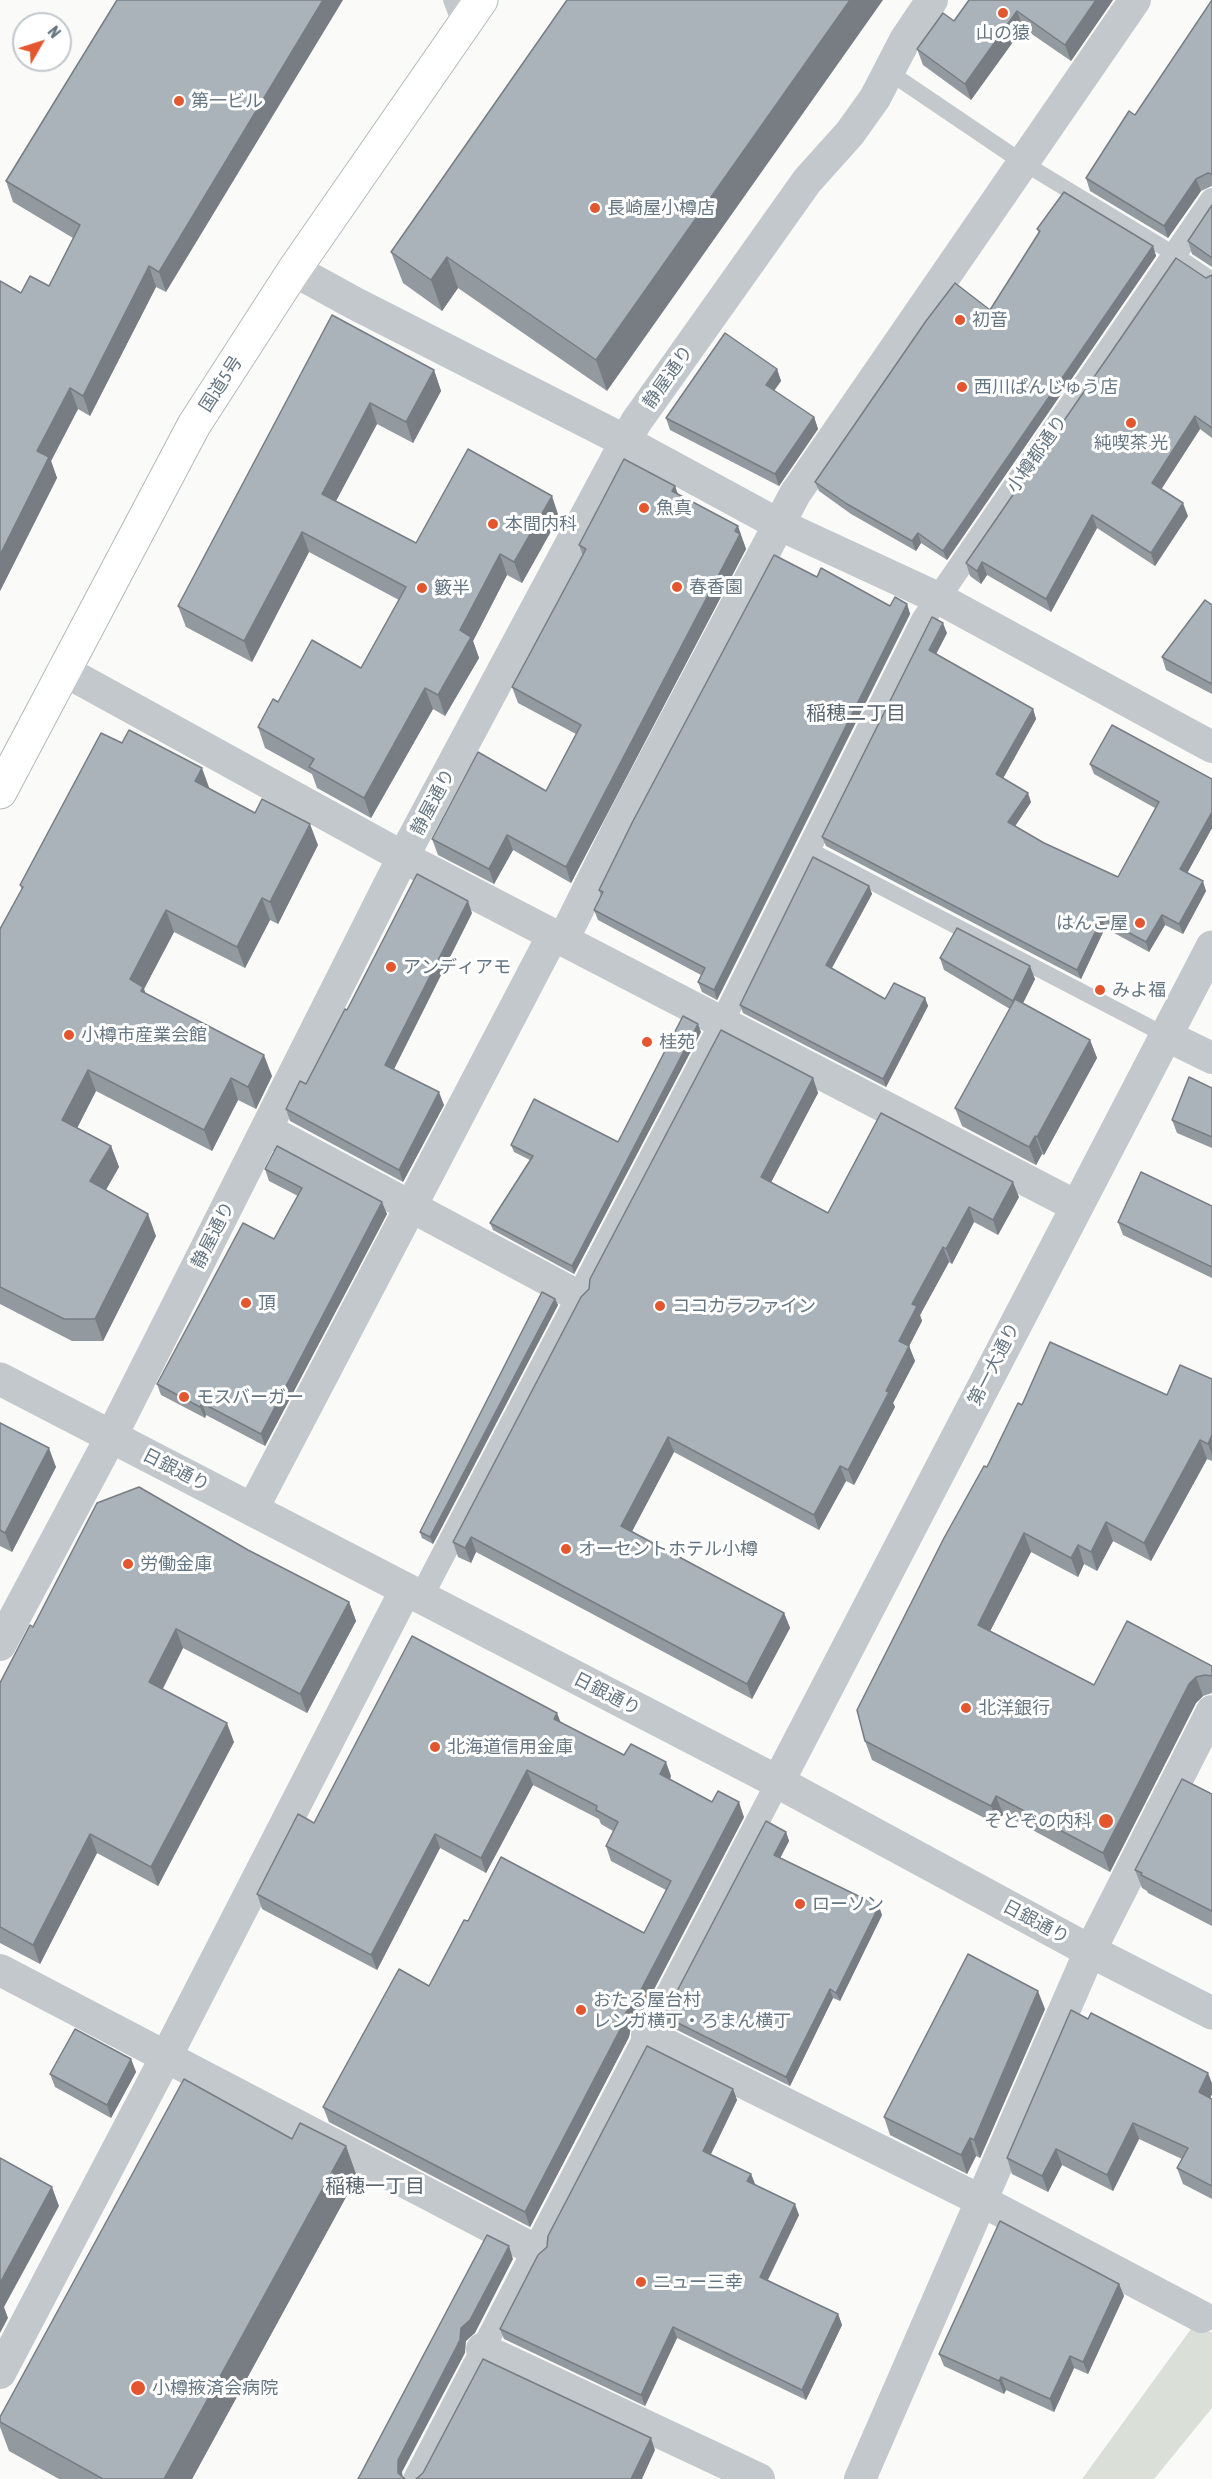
<!DOCTYPE html>
<html>
<head>
<meta charset="utf-8">
<style>
  body { margin:0 }
  #map { position:relative; width:1212px; height:2479px; overflow:hidden; background:#fafaf8; font-family:"Asap Condensed",sans-serif }
  canvas { display:block }
  .north { position:absolute; left:12px; top:12px; width:60px; height:60px; box-sizing:border-box; background:#fff; border:2px solid #c1c8cd; border-radius:50%; rotate:51deg; font-size:16px; font-weight:700; line-height:24px; text-align:center; color:#657683 }
  .north::after { content:''; display:block; margin:auto; width:21px; height:27px; background:#e4572e; clip-path:polygon(50% 0,100% 100%,50% 72%,0 100%) }
</style>
</head>
<body>
<div id="map">
<canvas width="1212" height="2479"></canvas>
<div class="north">N</div>
</div>
<script>
const c = document.querySelector('canvas').getContext('2d');
c.lineJoin = 'round';
function fillPath(path, color) {
  c.fillStyle = color;
  c.fill(path, 'evenodd');
}
function shape(rows) {
  const path = new Path2D();
  for (const r of rows) {
    path.moveTo(r[0], r[1]);
    for (let i = 2; i < r.length; i += 2) path.lineTo(r[i], r[i + 1]);
  }
  return path;
}
function stroke(path, color, width, dash) {
  c.strokeStyle = color;
  c.lineWidth = width;
  c.lineCap = dash ? 'butt' : 'round';
  c.setLineDash(dash || []);
  c.stroke(path);
}
function write(font, color, halo, rows, align = 'center') {
  c.font = font + ' "Asap Condensed","Noto Sans JP",sans-serif';
  c.lineWidth = 6;
  c.setLineDash([]);
  c.textBaseline = 'middle';
  c.strokeStyle = halo;
  c.fillStyle = color;
  for (const [text, x, y, turn = 0] of rows) {
    c.save();
    c.translate(x, y);
    c.rotate((+turn || 0) * Math.PI / 180);
    c.textAlign = isNaN(turn) ? turn : align;
    if (halo) c.strokeText(text, 0, 0);
    c.fillText(text, 0, 0);
    c.restore();
  }
}
fillPath(shape([
  [1191,2329,1212,2332,1212,2408,1154,2479,1082,2479]
]), '#dadfd7');
const trunk = shape([
  [0,792,194,425,294,270,481,0]
]);
stroke(trunk, '#b4b9bd', 35);
stroke(shape([
  [451,0,461,26],
  [889,72,1022,162,1174,254,1212,280],
  [808,849,1167,1036]
]), '#c3c8cc', 16);
stroke(shape([
  [421,1597,722,1022,923,620,1212,200],
  [415,2479,778,1782]
]), '#c3c8cc', 24);
stroke(shape([
  [625,441,778,524,938,598,1212,747],
  [63,670,403,857,1076,1206],
  [563,940,621,823,795,494,1135,0],
  [1167,1036,1212,1058],
  [266,1129,578,1296],
  [252,1510,553,935],
  [0,1645,111,1437,403,857,636,422,807,181,850,133,875,98,905,40,932,0],
  [0,1970,535,2250],
  [647,2035,982,2201,1202,2317],
  [482,2349,759,2479],
  [0,2373,166,2057,406,1589],
  [860,2479,1090,1951,1212,1711]
]), '#c3c8cc', 32);
stroke(shape([
  [294,270,354,303,625,441],
  [0,1379,778,1782,1090,1951,1212,2013],
  [778,1782,1212,947]
]), '#c3c8cc', 33);
stroke(trunk, '#fff', 33);
fillPath(shape([
  [117,0,166,292,156,287,90,416,78,409,51,461,57,478,0,591,21,293,49,286,73,238,13,202,6,181],
  [567,0,607,391,458,288,442,311,403,283,391,252],
  [969,0,1113,0,1071,61,1023,28,971,100,923,65,917,49,954,21],
  [1212,0,1212,186,1201,191,1168,238,1090,191,1086,178,1135,115],
  [1212,205,1212,267,1192,254,1188,241],
  [1037,229,1153,246,1156,256,947,560,921,543,916,551,851,514,819,491,815,482,990,310,1039,233],
  [1212,275,1212,438,1200,429,1161,489,1188,516,1155,566,1097,528,1051,612,987,575,981,584,970,576,966,563,1206,278],
  [332,315,434,370,441,391,413,443,377,424,336,501,416,543,559,517,522,583,507,575,473,641,479,658,445,716,433,709,371,818,317,788,312,774,265,748,258,727,278,702,361,668,399,600,309,552,252,662,186,627,178,606],
  [777,369,781,381,774,391,814,417,818,429,779,486,670,430,666,418],
  [675,486,678,494,743,541,746,549,571,883,513,850,494,884,438,855,432,839,546,791,576,734,518,703,512,687,583,556,579,545],
  [817,577,890,606,907,604,910,614,717,1000,702,992,698,982,701,975,598,920,594,910,601,896,599,890],
  [1212,605,1212,694,1166,670,1162,657],
  [947,633,936,654,1033,709,1036,719,1003,778,1031,802,1015,826,1044,843,1118,877,1155,808,1094,774,1090,764,1212,779,1212,828,1187,873,1206,891,1183,934,1165,925,1149,952,1105,928,1081,979,826,846,822,837],
  [209,789,318,845,278,924,270,920,245,968,174,932,144,989,145,993,272,1076,256,1109,238,1100,212,1151,96,1091,77,1128,111,1146,119,1167,106,1190,156,1236,103,1341,72,1341,0,1304,0,929,22,890,20,885],
  [869,886,872,894,832,968,885,999,925,998,928,1006,886,1087,743,1013,740,1005],
  [472,913,394,1069,444,1105,403,1182,290,1121,286,1109,306,1084,347,1010],
  [940,958,1035,979,1023,1003,1090,1040,1097,1058,1044,1155,1042,1154,1036,1165,962,1126,955,1108,1010,1009,944,970],
  [701,1032,574,1274,493,1230,490,1223,530,1160,514,1152,511,1145,618,1142],
  [813,1078,818,1093,771,1182,828,1213,1019,1197,998,1235,974,1222,952,1264,949,1262,920,1315,922,1321,909,1346,915,1361,893,1403,895,1407,854,1485,846,1481,819,1530,674,1452,632,1531,784,1613,790,1628,752,1699,476,1552,471,1563,458,1557,453,1542],
  [1212,1088,1212,1148,1177,1133,1172,1120],
  [265,1169,387,1214,265,1446,206,1415,205,1418,161,1395,157,1384,274,1239,298,1196,269,1181],
  [1212,1206,1212,1278,1123,1235,1118,1222],
  [555,1299,558,1305,433,1544,422,1538,420,1532],
  [1212,1379,1212,1461,1207,1459,1151,1561,1113,1541,1097,1571,1084,1564,1078,1577,1031,1552,990,1631,1094,1685,1212,1666,1212,1693,1203,1696,1196,1703,1110,1872,1003,1814,998,1825,872,1760,865,1741,987,1467,1022,1405,1167,1395],
  [0,1423,56,1467,12,1552,0,1546],
  [248,1550,349,1602,356,1621,307,1713,183,1648,163,1689,234,1742,158,1886,97,1853,40,1964,0,1943,0,1683,33,1627],
  [560,1722,624,1755,671,1776,670,1780,712,1802,744,1817,638,2020,631,2027,629,2037,530,2227,329,2122,323,2107,429,1986,468,1921,644,1933,666,1890,611,1861,606,1846,613,1831,601,1824,599,1819,533,1785,486,1873,440,1848,377,1970,262,1909,257,1894,314,1823],
  [1212,1794,1212,1926,1148,1893,1147,1891,1142,1888,1135,1870],
  [786,1832,789,1841,780,1858,882,1915,840,2001,833,1998,790,2086,667,2025,664,2016],
  [1045,2009,980,2158,976,2156,967,2174,890,2135,884,2117],
  [131,2059,136,2072,111,2118,55,2087,50,2074],
  [1212,2083,1212,2094,1210,2098,1212,2099,1212,2199,1183,2184,1177,2168,1182,2159,1139,2139,1113,2191,1062,2165,1048,2192,1012,2174,1007,2158],
  [733,2089,737,2100,711,2154,751,2174,755,2184,799,2215,768,2280,838,2314,842,2325,806,2400,677,2338,645,2406,504,2339,500,2329],
  [346,2146,357,2177,192,2479,59,2479,9,2451,0,2427,0,2417],
  [1119,2284,1124,2296,1088,2374,1074,2368,1054,2412,1006,2390,1004,2394,944,2366,939,2354]
]), '#929a9f');
fillPath(shape([
  [323,0,343,0,166,292,159,272],
  [850,0,883,0,607,391,596,360],
  [1096,0,1113,0,1071,61,1065,45],
  [1017,11,1023,28,971,100,965,84],
  [1196,179,1201,191,1168,238,1164,226],
  [1153,246,1156,256,947,560,943,551],
  [447,257,458,288,442,311,431,280],
  [149,266,156,287,90,416,83,396],
  [777,369,781,381,770,396,766,385],
  [434,370,441,391,413,443,406,422],
  [70,388,78,409,51,461,57,478,0,591,0,555,37,451],
  [370,403,377,424,329,514,322,494],
  [1195,416,1200,429,1157,496,1152,483],
  [814,417,818,429,779,486,775,474],
  [675,486,680,501,672,491],
  [552,496,559,517,522,583,514,562],
  [1183,503,1188,516,1155,566,1151,553],
  [1092,515,1097,528,1051,612,1046,599],
  [738,526,746,549,571,883,566,867],
  [302,532,309,552,252,662,244,641],
  [918,533,921,543,916,551,912,541],
  [500,554,507,575,473,641,479,658,445,716,438,695,460,630],
  [982,562,987,575,981,584,977,571],
  [907,604,910,614,717,1000,714,990],
  [943,623,947,633,933,660,929,650],
  [425,688,433,709,371,818,364,798],
  [1033,709,1036,719,1000,784,996,774],
  [202,768,210,790,195,781],
  [1028,793,1031,802,1012,831,1008,822],
  [1212,812,1212,828,1184,879,1180,869],
  [310,824,318,845,278,924,270,902],
  [507,835,513,850,494,884,489,869],
  [1203,881,1206,891,1183,934,1179,924],
  [869,886,872,894,829,973,826,965],
  [262,898,270,920,245,968,237,947],
  [468,901,472,913,390,1077,385,1065],
  [166,910,174,932,144,989,151,1008,130,979],
  [1162,915,1165,925,1149,952,1146,942],
  [1102,918,1105,928,1081,979,1077,970],
  [1030,966,1035,979,1018,1013,1013,1001],
  [925,998,928,1006,886,1087,883,1079],
  [698,1024,701,1032,574,1274,572,1266],
  [1090,1040,1097,1058,1044,1155,1037,1137],
  [264,1055,272,1076,256,1109,248,1087],
  [88,1070,96,1091,70,1142,62,1120],
  [231,1078,238,1100,212,1151,204,1130],
  [813,1078,818,1093,766,1192,761,1177],
  [439,1092,444,1105,403,1182,399,1170],
  [1035,1136,1042,1154,1036,1165,1029,1147],
  [111,1146,119,1167,98,1203,90,1181],
  [1013,1182,1019,1197,998,1235,993,1220],
  [382,1202,387,1214,265,1446,261,1434],
  [969,1207,974,1222,952,1264,946,1249],
  [148,1214,156,1236,103,1341,95,1319],
  [943,1247,949,1262,920,1315,922,1321,904,1356,899,1341,912,1304],
  [555,1299,558,1305,433,1544,430,1537],
  [909,1346,915,1361,893,1403,895,1407,854,1485,848,1470,886,1391],
  [202,1403,206,1415,205,1418,200,1407],
  [1212,1435,1212,1455,1208,1444],
  [668,1437,674,1452,627,1541,621,1526],
  [1200,1440,1207,1459,1151,1561,1144,1543],
  [49,1448,56,1467,12,1552,5,1533],
  [840,1466,846,1481,819,1530,814,1515],
  [1106,1522,1113,1541,1097,1571,1091,1552],
  [1024,1533,1031,1552,984,1643,978,1625],
  [471,1537,476,1552,471,1563,465,1548],
  [1078,1545,1084,1564,1078,1577,1071,1558],
  [349,1602,356,1621,307,1713,300,1694],
  [784,1613,790,1628,752,1699,747,1684],
  [176,1629,183,1648,156,1701,149,1682],
  [1196,1677,1203,1696,1196,1703,1110,1872,1103,1853,1189,1684],
  [557,1713,563,1728,554,1719],
  [227,1723,234,1742,158,1886,151,1867],
  [666,1762,671,1776,665,1789,660,1774],
  [527,1770,533,1785,486,1873,481,1858],
  [996,1796,1003,1814,998,1825,991,1806],
  [739,1802,744,1817,638,2020,631,2027,629,2037,530,2227,525,2212,626,2012],
  [786,1832,789,1841,777,1864,774,1855],
  [90,1834,97,1853,40,1964,33,1945],
  [435,1834,440,1848,377,1970,371,1955],
  [879,1906,882,1915,840,2001,836,1993],
  [830,1989,833,1998,790,2086,786,2077],
  [1038,1991,1045,2009,980,2158,974,2140],
  [131,2059,136,2072,111,2118,107,2105],
  [1208,2073,1212,2083,1212,2094,1205,2109,1199,2092],
  [733,2089,737,2100,707,2162,703,2151],
  [1133,2123,1139,2139,1113,2191,1107,2175],
  [970,2138,976,2156,967,2174,961,2155],
  [346,2146,357,2177,192,2479,164,2479],
  [1056,2149,1062,2165,1048,2192,1042,2176],
  [751,2174,755,2184,747,2181],
  [52,2187,59,2206,4,2307,8,2318,0,2333,0,2283],
  [795,2204,799,2215,764,2287,760,2277],
  [509,2246,513,2259,475,2333,466,2341,465,2353,402,2472,403,2479,398,2473,398,2460,461,2328],
  [1119,2284,1124,2296,1088,2374,1083,2362],
  [838,2314,842,2325,806,2400,802,2390],
  [673,2327,677,2338,645,2406,641,2395],
  [1070,2356,1074,2368,1054,2412,1050,2399],
  [1001,2377,1006,2390,1004,2394,999,2381],
  [651,2438,655,2450,642,2479,631,2479]
]), '#777d82');
const building = shape([
  [117,0,323,0,159,272,149,266,83,396,70,388,37,451,49,457,0,555,0,281,21,293,30,276,49,286,80,225,6,181,117,0],
  [567,0,850,0,596,360,447,257,431,280,391,252,567,0],
  [969,0,1096,0,1065,45,1017,11,965,84,917,49,943,13,954,21,969,0],
  [1212,0,1212,174,1208,173,1196,179,1164,226,1086,178,1129,111,1135,115,1212,0],
  [1064,192,1153,246,943,551,918,533,912,541,847,504,815,482,926,321,955,283,990,310,1040,231,1037,229,1064,192],
  [1212,205,1212,258,1188,241,1212,205],
  [1176,258,1206,278,1212,275,1212,428,1195,416,1152,483,1183,503,1151,553,1092,515,1046,599,982,562,977,571,966,563,1176,258],
  [332,315,434,370,406,422,370,403,322,494,416,543,468,449,552,496,514,562,500,554,460,630,471,637,438,695,425,688,364,798,309,767,314,759,258,727,273,699,278,702,312,640,361,668,406,587,302,532,244,641,178,606,332,315],
  [725,333,777,369,766,385,814,417,775,474,666,418,725,333],
  [624,459,675,486,672,491,738,526,735,531,740,534,566,867,507,835,489,869,432,839,478,752,546,791,581,725,512,687,586,549,579,545,624,459],
  [774,555,817,577,821,568,890,606,895,597,907,604,714,990,698,982,705,968,594,910,603,892,599,890,633,821,774,555],
  [1205,600,1212,605,1212,684,1162,657,1205,600],
  [932,617,943,623,929,650,1033,709,996,774,1028,793,1008,822,1044,843,1118,877,1159,802,1090,764,1112,725,1212,779,1212,812,1180,869,1203,881,1179,924,1162,915,1146,942,1102,918,1077,970,822,837,932,617],
  [129,730,202,768,195,781,255,813,262,799,310,824,270,902,262,898,237,947,166,910,130,979,143,987,141,991,264,1055,248,1087,231,1078,204,1130,88,1070,62,1120,111,1146,90,1181,148,1214,95,1319,64,1319,0,1287,0,929,23,887,20,885,101,733,122,743,129,730],
  [813,857,869,886,826,965,885,999,894,983,925,998,883,1079,740,1005,813,857],
  [417,874,468,901,385,1065,439,1092,399,1170,286,1109,300,1081,306,1084,345,1009,347,1010,417,874],
  [957,928,1030,966,1013,1001,940,958,957,928],
  [1015,999,1090,1040,1037,1137,1035,1136,1029,1147,955,1108,1015,999],
  [683,1016,698,1024,572,1266,490,1223,533,1156,511,1145,534,1099,618,1142,683,1016],
  [721,1030,813,1078,761,1177,828,1213,881,1113,1013,1182,993,1220,969,1207,946,1249,943,1247,912,1304,917,1306,899,1341,909,1346,886,1391,889,1392,848,1470,840,1466,814,1515,668,1437,621,1526,784,1613,747,1684,471,1537,465,1548,453,1542,581,1297,589,1289,590,1279,721,1030],
  [1189,1077,1212,1088,1212,1137,1172,1120,1189,1077],
  [277,1146,382,1202,261,1434,202,1403,200,1407,157,1384,243,1223,274,1239,302,1188,265,1169,277,1146],
  [1141,1172,1212,1206,1212,1267,1118,1222,1141,1172],
  [542,1292,555,1299,430,1537,420,1532,542,1292],
  [1050,1342,1167,1395,1180,1365,1212,1379,1212,1435,1208,1444,1200,1440,1144,1543,1106,1522,1091,1552,1078,1545,1071,1558,1024,1533,978,1625,1094,1685,1127,1621,1212,1666,1212,1676,1205,1675,1196,1677,1189,1684,1103,1853,996,1796,991,1806,865,1741,857,1710,944,1538,984,1466,987,1467,1018,1403,1022,1405,1050,1342],
  [0,1423,49,1448,5,1533,0,1530,0,1423],
  [139,1487,248,1550,349,1602,300,1694,176,1629,149,1682,227,1723,151,1867,90,1834,33,1945,0,1927,0,1683,30,1625,33,1627,97,1503,139,1487],
  [412,1636,557,1713,554,1719,624,1755,631,1744,666,1762,660,1774,712,1802,718,1791,739,1802,633,2005,626,2012,624,2022,525,2212,323,2107,399,1969,429,1986,464,1920,468,1921,501,1857,644,1933,671,1881,606,1846,618,1822,596,1810,597,1806,527,1770,481,1858,435,1834,371,1955,257,1894,298,1814,314,1823,412,1636],
  [1182,1779,1212,1794,1212,1911,1141,1875,1142,1873,1135,1870,1182,1779],
  [766,1821,786,1832,774,1855,879,1906,836,1993,830,1989,786,2077,664,2016,766,1821],
  [968,1954,1038,1991,974,2140,970,2138,961,2155,884,2117,968,1954],
  [1071,2010,1088,2019,1091,2013,1208,2073,1199,2092,1212,2099,1212,2186,1177,2168,1188,2148,1133,2123,1107,2175,1056,2149,1042,2176,1007,2158,1071,2010],
  [75,2029,131,2059,107,2105,50,2074,75,2029],
  [647,2046,733,2089,703,2151,751,2174,747,2181,795,2204,760,2277,838,2314,802,2390,673,2327,641,2395,500,2329,538,2255,547,2247,548,2236,647,2046],
  [184,2079,292,2139,300,2123,346,2146,164,2479,103,2479,0,2422,0,2417,184,2079],
  [0,2158,52,2187,0,2283,0,2158],
  [1000,2221,1119,2284,1083,2362,1070,2356,1050,2399,1001,2377,999,2381,939,2354,1000,2221],
  [487,2235,509,2246,470,2320,461,2328,460,2340,398,2460,398,2473,405,2479,358,2479,487,2235],
  [483,2359,651,2438,631,2479,416,2479,423,2473,483,2359]
]);
fillPath(building, '#aab3b9');
stroke(building, '#777d82', 1.5);
for (const [x, y, r, color] of [
  [1003,13,6,"#e4572e"],
  [179,101,6,"#e4572e"],
  [595,208,6,"#e4572e"],
  [960,320,6,"#e4572e"],
  [962,387,6,"#e4572e"],
  [1131,423,6,"#e4572e"],
  [644,508,6,"#e4572e"],
  [493,524,6,"#e4572e"],
  [677,587,6,"#e4572e"],
  [422,588,6,"#e4572e"],
  [1140,923,6,"#e4572e"],
  [391,967,6,"#e4572e"],
  [1100,990,6,"#e4572e"],
  [69,1035,6,"#e4572e"],
  [647,1042,6,"#e4572e"],
  [246,1303,6,"#e4572e"],
  [660,1306,6,"#e4572e"],
  [184,1397,6,"#e4572e"],
  [566,1549,6,"#e4572e"],
  [128,1564,6,"#e4572e"],
  [966,1708,6,"#e4572e"],
  [435,1747,6,"#e4572e"],
  [1106,1821,8,"#e4572e"],
  [800,1904,6,"#e4572e"],
  [581,2010,6,"#e4572e"],
  [641,2282,6,"#e4572e"],
  [138,2388,8,"#e4572e"]
]) {
  const dot = new Path2D();
  dot.arc(x, y, r, 0, 2 * Math.PI);
  c.fillStyle = color;
  c.fill(dot);
  stroke(dot, '#fff', 2);
}
write('18px', '#657683', '#fff', [
  ["山の猿",1003,33,"center"],
  ["第一ビル",191,101],
  ["長崎屋小樽店",607,208],
  ["初音",972,320],
  ["西川ぱんじゅう店",974,387],
  ["純喫茶 光",1131,443,"center"],
  ["魚真",656,508],
  ["本間内科",505,524],
  ["春香園",689,587],
  ["籔半",434,588],
  ["はんこ屋",1128,923,"right"],
  ["アンディアモ",403,967],
  ["みよ福",1112,990],
  ["小樽市産業会館",81,1035],
  ["桂苑",659,1042],
  ["頂",258,1303],
  ["ココカラファイン",672,1306],
  ["モスバーガー",196,1397],
  ["オーセントホテル小樽",578,1549],
  ["労働金庫",140,1564],
  ["北洋銀行",978,1708],
  ["北海道信用金庫",447,1747],
  ["そとぞの内科",1092,1821,"right"],
  ["ローソン",812,1904],
  ["おたる屋台村",593,2000],
  ["レンガ横丁・ろまん横丁",593,2021],
  ["ニュー三幸",653,2282],
  ["小樽掖済会病院",152,2388]
], 'left');
write('18px', '#657683', '#fff', [
  ["静屋通り",668,377,-55],
  ["国道5号",221,384,-57],
  ["小樽都通り",1037,454,-55],
  ["静屋通り",433,802,-62],
  ["静屋通り",213,1235,-63],
  ["第一大通り",994,1364,-63],
  ["日銀通り",176,1470,27],
  ["日銀通り",607,1694,27],
  ["日銀通り",1036,1922,28]
]);
write('20px', '#57646e', '#fff', [
  ["稲穂二丁目",856,714],
  ["稲穂一丁目",375,2187]
]);
</script>
</body>
</html>
